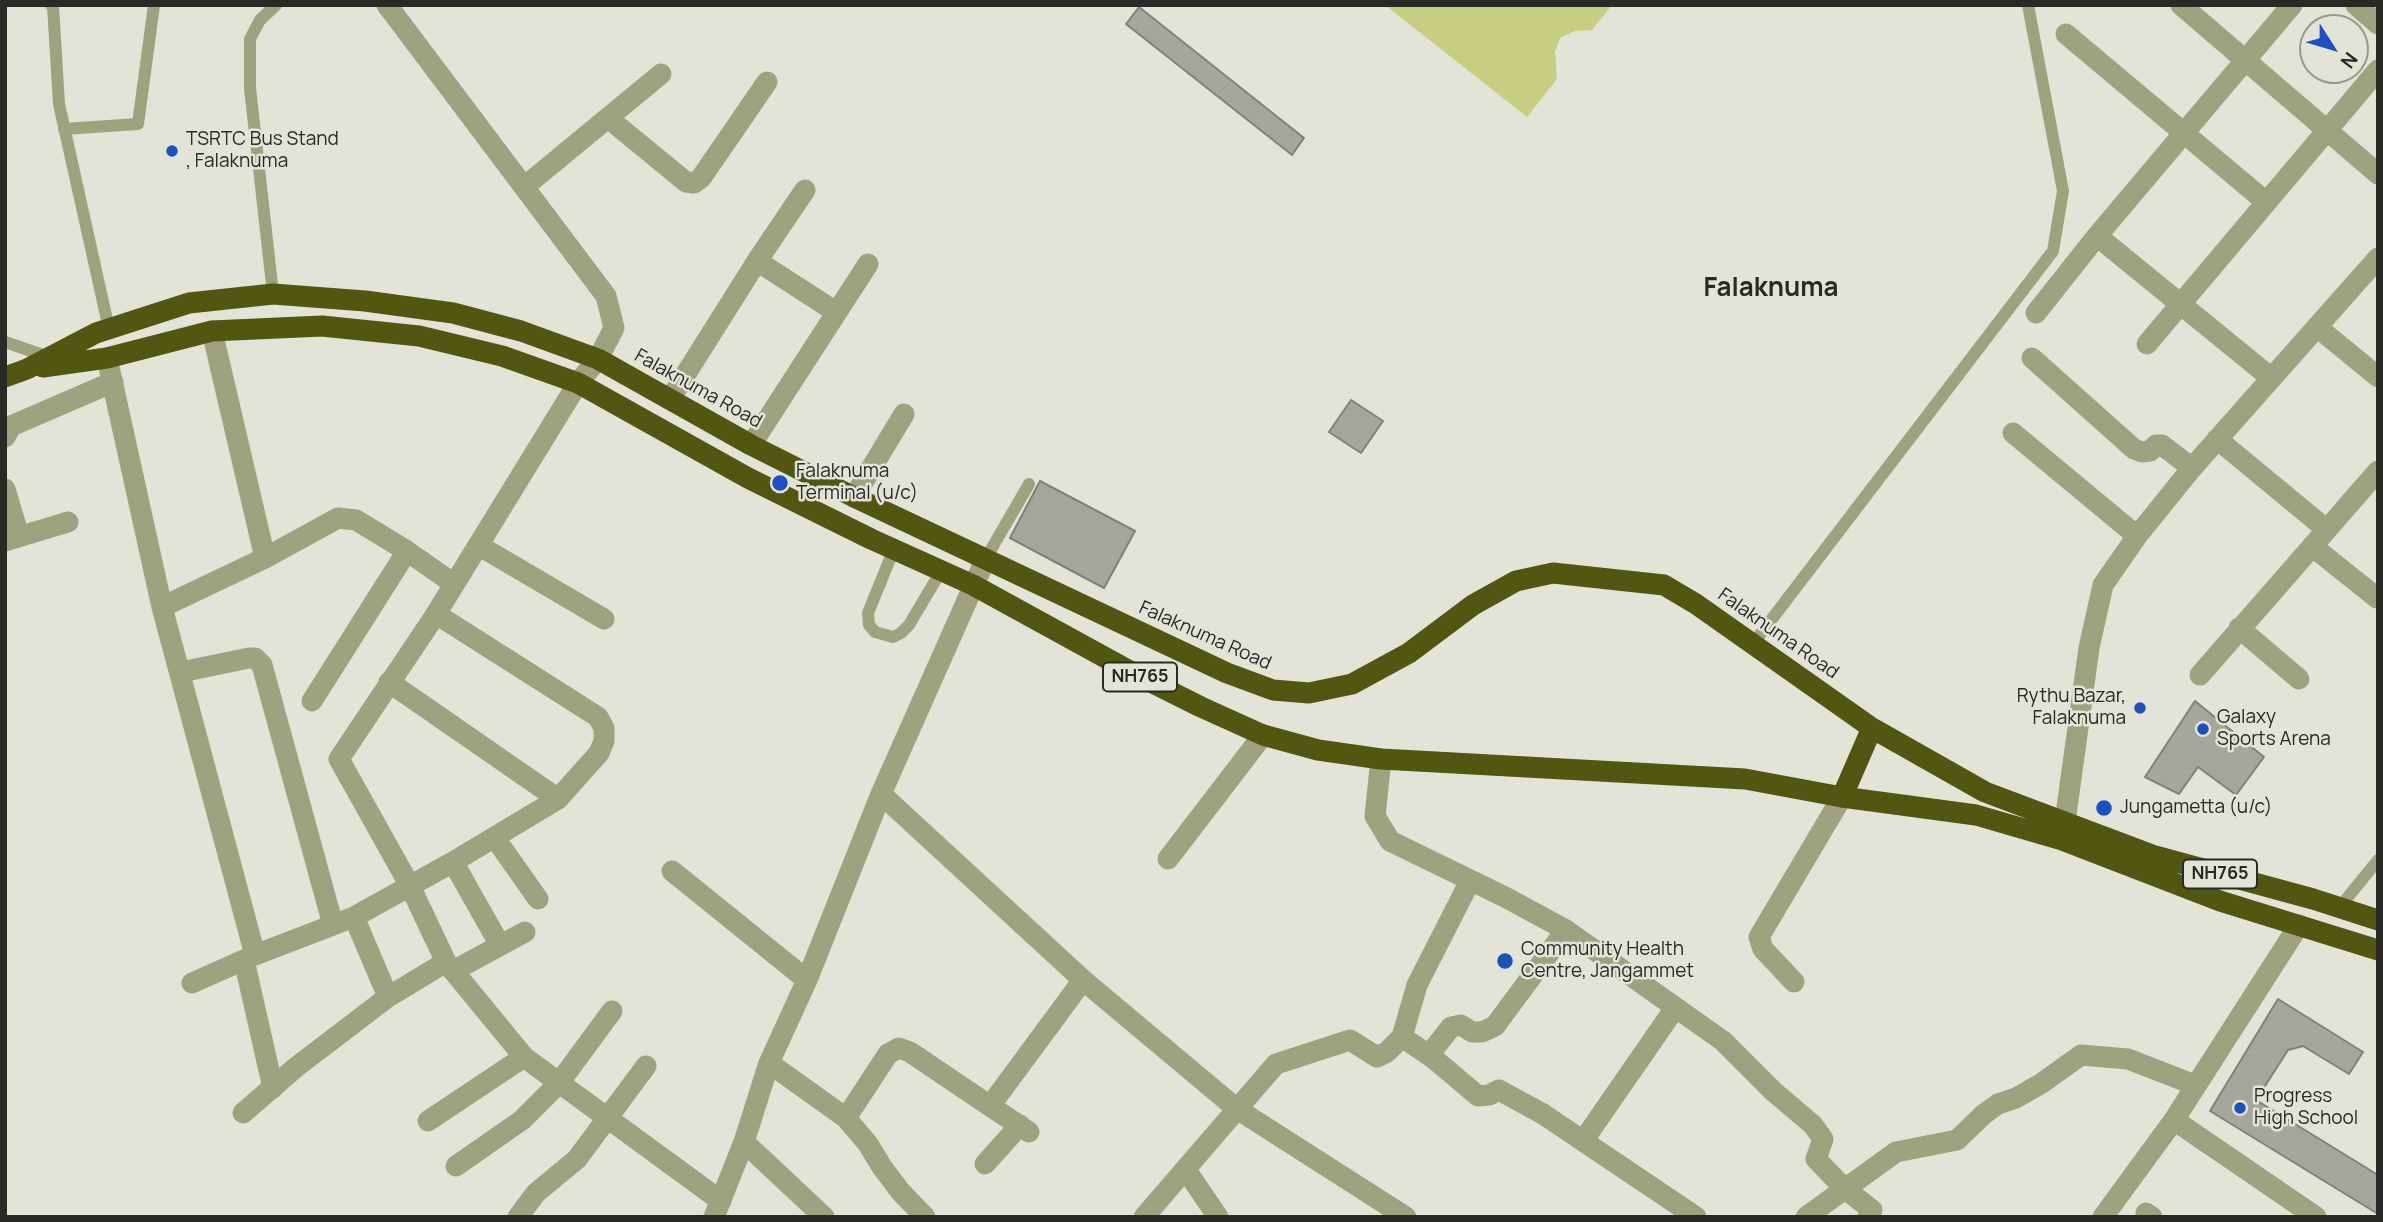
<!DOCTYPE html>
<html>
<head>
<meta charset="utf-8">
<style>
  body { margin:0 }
  #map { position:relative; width:2383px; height:1222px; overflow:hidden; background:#e2e4d8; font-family:Manrope,sans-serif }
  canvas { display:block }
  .frame { position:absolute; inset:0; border:7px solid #292a25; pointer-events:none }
  .north { position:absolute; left:2299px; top:14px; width:70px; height:70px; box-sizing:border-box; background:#e2e4d8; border:2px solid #989a90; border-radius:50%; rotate:127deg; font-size:19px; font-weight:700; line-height:28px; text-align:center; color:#292a25 }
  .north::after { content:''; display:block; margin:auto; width:24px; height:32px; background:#1f50bd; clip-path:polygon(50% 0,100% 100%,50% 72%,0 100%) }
</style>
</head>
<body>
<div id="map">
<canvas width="2383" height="1222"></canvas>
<div class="frame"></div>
<div class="north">N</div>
</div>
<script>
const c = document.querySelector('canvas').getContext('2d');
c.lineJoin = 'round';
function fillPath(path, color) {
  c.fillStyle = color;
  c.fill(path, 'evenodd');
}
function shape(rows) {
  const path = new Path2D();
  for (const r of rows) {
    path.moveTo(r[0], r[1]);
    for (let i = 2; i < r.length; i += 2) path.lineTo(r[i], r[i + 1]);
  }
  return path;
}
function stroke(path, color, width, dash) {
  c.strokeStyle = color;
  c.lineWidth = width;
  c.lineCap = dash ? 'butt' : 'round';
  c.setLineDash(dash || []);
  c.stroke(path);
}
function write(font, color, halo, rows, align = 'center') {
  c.font = font + ' Manrope,sans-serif';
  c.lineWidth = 5;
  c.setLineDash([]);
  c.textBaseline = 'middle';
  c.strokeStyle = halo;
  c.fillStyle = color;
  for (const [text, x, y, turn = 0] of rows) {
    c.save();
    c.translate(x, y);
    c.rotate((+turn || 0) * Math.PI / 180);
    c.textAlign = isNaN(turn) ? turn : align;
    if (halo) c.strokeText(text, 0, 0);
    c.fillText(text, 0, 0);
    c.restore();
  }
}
fillPath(shape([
  [1385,5,1612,5,1592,30,1575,31,1560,38,1555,52,1557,79,1527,117]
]), '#c6ce82');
const building = shape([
  [1139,7,1304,138,1292,155,1126,24,1139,7],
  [1351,400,1383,421,1361,453,1329,432,1351,400],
  [1040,481,1135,531,1104,588,1010,538,1040,481],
  [2195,701,2264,757,2236,795,2198,767,2179,794,2145,777,2195,701],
  [2278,999,2363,1052,2349,1074,2303,1046,2288,1050,2256,1100,2378,1175,2378,1214,2210,1111,2278,999]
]);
fillPath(building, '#a5a79c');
stroke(building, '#818277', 2);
stroke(shape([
  [51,5,53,6,59,104,109,329],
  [64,129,138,124,154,5],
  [273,294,250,88,250,39,260,20,276,5],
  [5,342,49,357],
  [894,549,868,613,869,625,875,632,893,637,901,633,909,625,941,571],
  [985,560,1029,484],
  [1752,645,2053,251,2063,191,2028,5],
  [2339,908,2378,860]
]), '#9ea27e', 12);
stroke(shape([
  [387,5,606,296,614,328,598,359,578,383,436,614,339,759,410,886,446,962,524,1057,721,1201],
  [2181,5,2378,174],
  [2356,5,2378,24],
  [2066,34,2266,202],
  [608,118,686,182,694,183,701,178,767,82],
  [524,187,661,74],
  [2097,236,2270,377],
  [757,261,836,312],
  [2036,313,2097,236,2292,5],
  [2317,327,2378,377],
  [212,331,265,558],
  [2147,344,2378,70],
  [107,358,162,607,255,955],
  [2032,358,2134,449,2142,452,2150,451,2156,445,2162,445,2192,468],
  [670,399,757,261,805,190],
  [2013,433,2137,536],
  [5,437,11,426,113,382],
  [2217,439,2326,529],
  [751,445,868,264],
  [5,489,19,536],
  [854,497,904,414],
  [5,541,68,522],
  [478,545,604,619],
  [2312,546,2377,598],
  [162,607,265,558,338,518,356,520,407,551,454,584],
  [2239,628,2299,679],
  [181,672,249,658,255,658,262,665,333,925],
  [2200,675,2378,471],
  [389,682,558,799],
  [312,701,407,551],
  [1381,759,1375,816,1390,841,1505,897,1566,930,1723,1041,1773,1091,1813,1125,1823,1139,1816,1159,1844,1188,1872,1210,1868,1217],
  [881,794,1083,980,1237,1109,1406,1217],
  [2065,822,2089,648,2103,585,2137,536,2192,468,2378,258],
  [495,838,538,899],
  [1168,859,1263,735],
  [453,862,500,945],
  [672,871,807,980],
  [354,917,388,997],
  [244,960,273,1088],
  [453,971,525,932],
  [1794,982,1763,949,1759,937,1842,797],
  [192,983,255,955,354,917,453,862,558,799,599,753,604,741,604,728,598,717,436,614],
  [1402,1037,1417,985,1470,881],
  [1429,1055,1451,1027,1461,1025,1472,1032,1482,1032,1495,1026,1566,930],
  [769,1063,846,1118,888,1054,899,1048,910,1052,990,1106],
  [243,1113,295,1068,388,997,446,962],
  [846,1118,868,1144,882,1167,900,1191,925,1217],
  [2174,1120,2316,1217],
  [428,1121,524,1057],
  [1029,1132,990,1106,1083,980],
  [1583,1141,1675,1008],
  [744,1142,824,1217],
  [985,1164,1020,1125],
  [456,1166,522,1120,559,1083,612,1011],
  [1186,1170,1218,1217],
  [2146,1213,2152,1217],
  [518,1217,536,1193,577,1159,646,1066],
  [714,1217,744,1142,769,1063,807,980,881,794,985,560],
  [1144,1217,1276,1064,1350,1040,1377,1057,1387,1052,1402,1037,1433,1058,1478,1096,1489,1095,1499,1090,1543,1114,1696,1217],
  [1806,1217,1896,1152,1957,1140,1984,1114,1998,1104,2016,1098,2042,1083,2081,1055,2128,1059,2195,1085],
  [2103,1217,2174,1120,2299,925]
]), '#9ea27e', 21);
stroke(shape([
  [43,367,107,358,212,331,322,326,419,336,502,356,578,383,748,478,871,539,973,585,1137,675,1201,707,1263,735,1318,750,1381,759,1745,779,1842,797,1976,815,2062,840,2220,901,2378,950],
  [5,377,27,369,96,333,189,303,273,294,365,301,453,313,521,331,598,359,751,445,854,497,1227,673,1273,690,1309,693,1352,684,1409,653,1473,605,1516,581,1553,573,1664,585,1696,604,1872,728,1985,792,2155,856,2313,899,2378,920],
  [1842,797,1872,728]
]), '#515611', 21);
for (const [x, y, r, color] of [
  [172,151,7,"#1f50bd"],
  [780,483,9,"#1f50bd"],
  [2140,708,7,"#1f50bd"],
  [2203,729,7,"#1f50bd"],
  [2104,808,9,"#1f50bd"],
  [1505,961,9,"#1f50bd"],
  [2240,1108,7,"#1f50bd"]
]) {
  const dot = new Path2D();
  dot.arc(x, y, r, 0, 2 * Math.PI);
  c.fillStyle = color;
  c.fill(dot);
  stroke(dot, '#e2e4d8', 2.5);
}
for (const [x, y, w] of [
  [1140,677,74],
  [2220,874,74]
]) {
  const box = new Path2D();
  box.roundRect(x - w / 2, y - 14.5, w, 29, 5);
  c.fillStyle = '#e2e4d8';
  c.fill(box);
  stroke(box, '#292a25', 2);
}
write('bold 18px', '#292a25', null, [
  ["NH765",1140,677],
  ["NH765",2220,874]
]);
write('19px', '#292a25', '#e2e4d8', [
  ["TSRTC Bus Stand",186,140],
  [", Falaknuma",186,162],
  ["Falaknuma",796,472],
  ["Terminal (u/c)",796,494],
  ["Rythu Bazar,",2126,697,"right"],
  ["Falaknuma",2126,719,"right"],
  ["Galaxy",2217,718],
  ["Sports Arena",2217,740],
  ["Jungametta (u/c)",2120,808],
  ["Community Health",1521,950],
  ["Centre, Jangammet",1521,972],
  ["Progress",2254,1097],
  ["High School",2254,1119]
], 'left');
write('19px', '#292a25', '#e2e4d8', [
  ["Falaknuma Road",698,389,29],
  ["Falaknuma Road",1778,634,35],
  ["Falaknuma Road",1205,636,24]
]);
write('bold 26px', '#292a25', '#e2e4d8', [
  ["Falaknuma",1771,289]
]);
</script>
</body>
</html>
